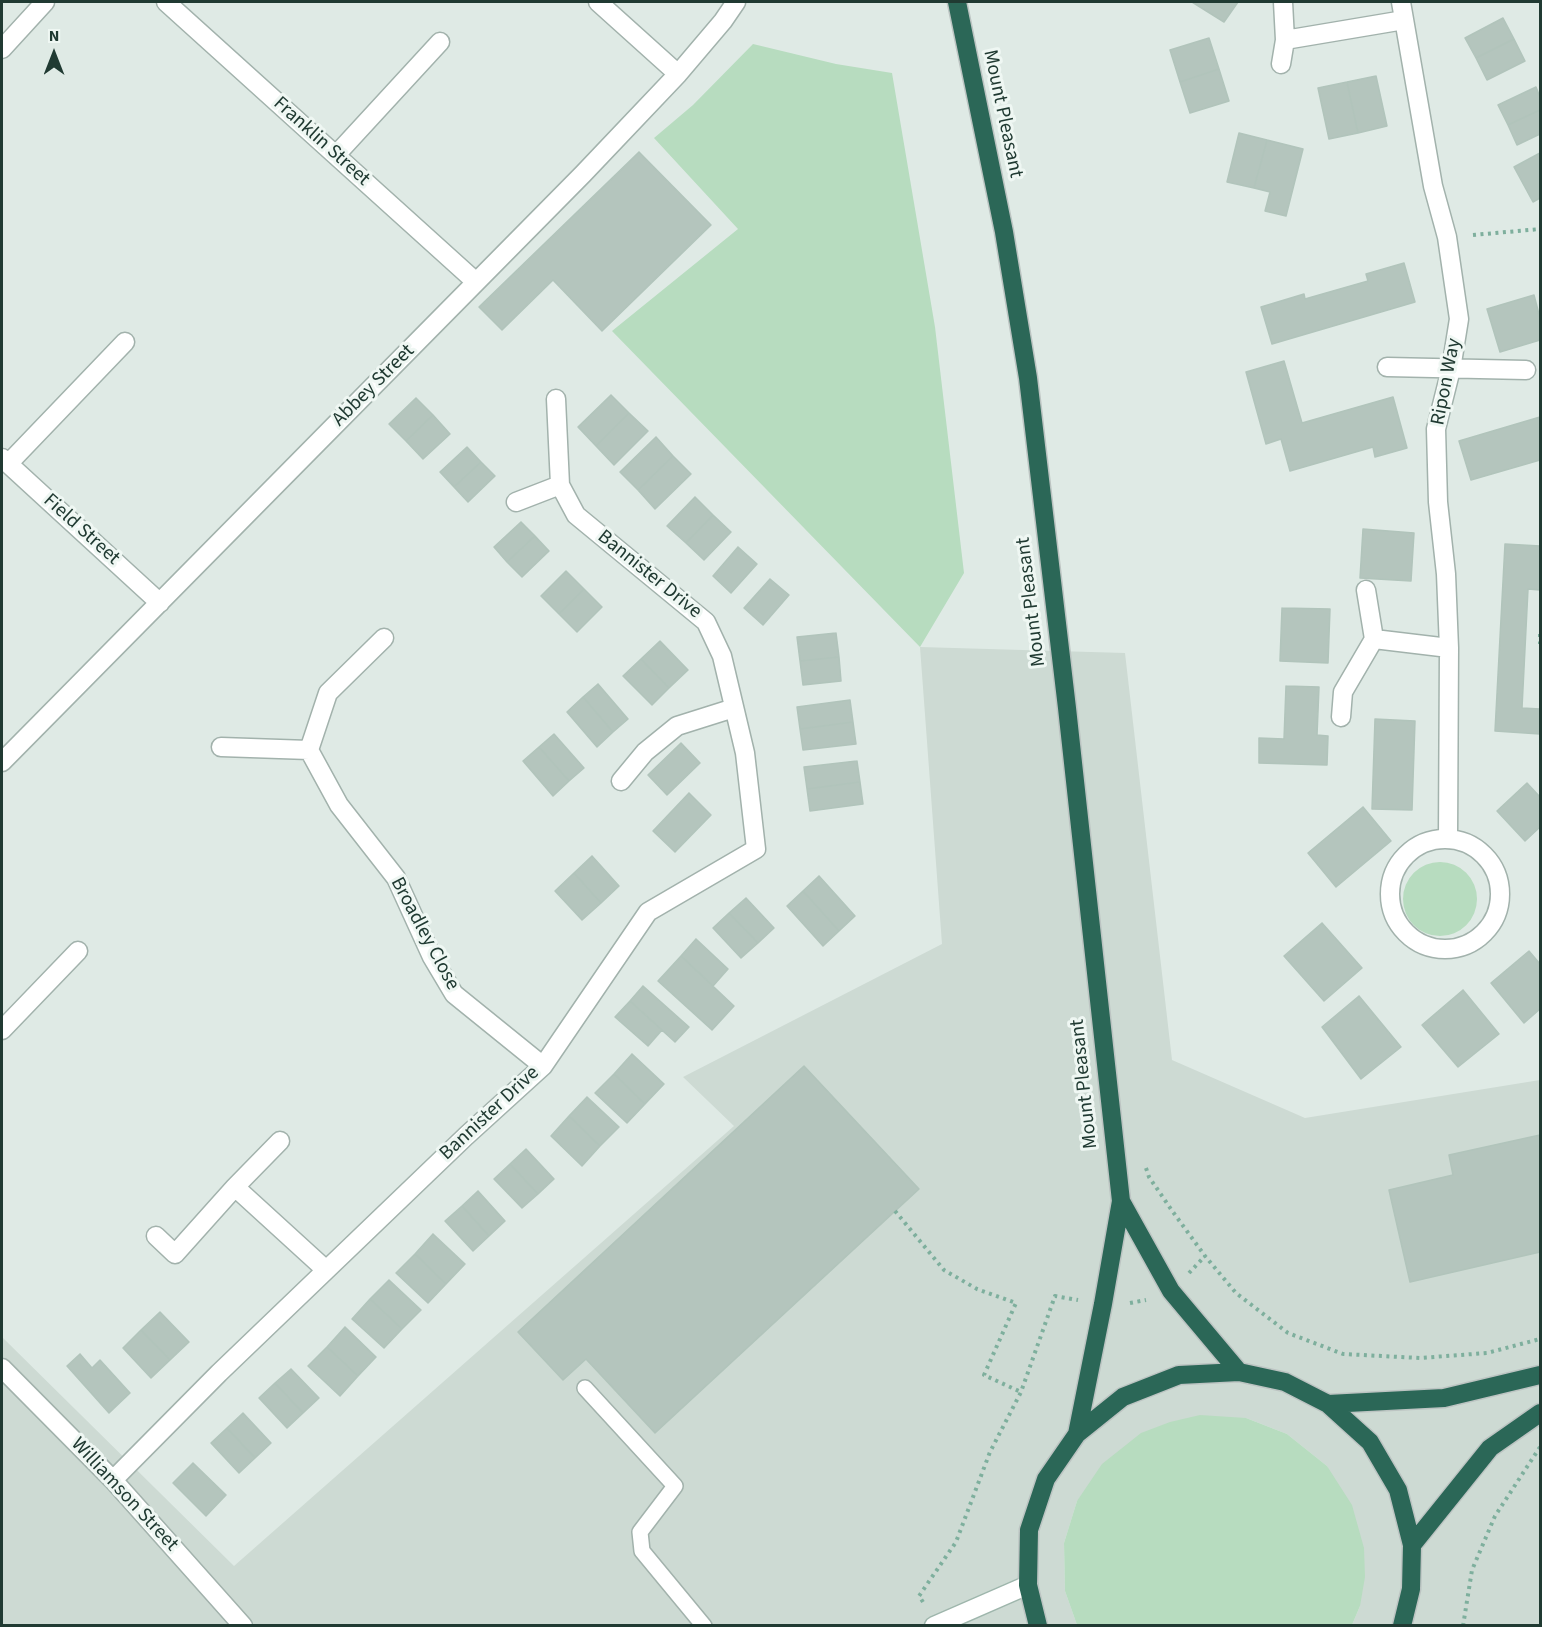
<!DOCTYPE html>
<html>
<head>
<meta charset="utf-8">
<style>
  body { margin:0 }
  #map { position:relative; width:1542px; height:1627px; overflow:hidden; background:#dfeae5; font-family:"Source Sans 3",sans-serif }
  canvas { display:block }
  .frame { position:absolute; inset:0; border:3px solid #203a32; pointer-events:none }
  .north { position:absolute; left:24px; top:24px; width:60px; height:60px; -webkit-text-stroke:4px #eff7f3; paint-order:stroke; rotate:0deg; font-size:16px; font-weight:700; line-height:24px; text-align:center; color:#203a32 }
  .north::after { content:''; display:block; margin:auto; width:21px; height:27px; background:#203a32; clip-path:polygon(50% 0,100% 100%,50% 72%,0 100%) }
</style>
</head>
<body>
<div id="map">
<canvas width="1542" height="1627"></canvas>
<div class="frame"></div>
<div class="north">N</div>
</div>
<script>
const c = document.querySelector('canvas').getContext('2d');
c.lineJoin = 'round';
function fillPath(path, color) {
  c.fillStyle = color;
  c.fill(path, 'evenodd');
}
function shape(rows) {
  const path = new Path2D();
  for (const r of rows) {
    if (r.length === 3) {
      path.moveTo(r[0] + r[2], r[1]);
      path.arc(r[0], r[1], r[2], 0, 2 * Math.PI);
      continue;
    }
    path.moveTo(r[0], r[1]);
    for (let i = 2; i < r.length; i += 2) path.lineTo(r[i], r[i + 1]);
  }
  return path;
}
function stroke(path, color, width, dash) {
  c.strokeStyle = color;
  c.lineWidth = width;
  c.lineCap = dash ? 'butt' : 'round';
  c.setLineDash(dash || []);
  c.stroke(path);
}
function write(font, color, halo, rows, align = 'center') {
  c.font = font + ' "Source Sans 3",sans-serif';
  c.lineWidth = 6;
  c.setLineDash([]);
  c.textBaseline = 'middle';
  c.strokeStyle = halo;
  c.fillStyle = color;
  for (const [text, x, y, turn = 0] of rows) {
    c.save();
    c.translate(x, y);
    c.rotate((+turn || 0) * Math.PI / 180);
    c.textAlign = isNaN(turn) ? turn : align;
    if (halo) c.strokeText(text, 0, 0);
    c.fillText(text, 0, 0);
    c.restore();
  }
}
fillPath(shape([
  [920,647,1125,653,1172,1060,1305,1118,1540,1080,1540,1529,1539,1542,1540,1546,1540,1625,1352,1625,1360,1606,1327,1466,1287,1434,1246,1418,1077,1501,1064,1543,1065,1591,1077,1625,2,1625,2,1337,234,1566,734,1126,683,1077,942,944]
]), '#cddad3');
fillPath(shape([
  [753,44,836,64,892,73,935,327,964,573,920,647,612,331,738,229,654,138,693,105],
  [1440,899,37],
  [1200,1415,1246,1418,1287,1434,1327,1466,1352,1505,1364,1548,1365,1577,1360,1606,1352,1625,1077,1625,1065,1591,1064,1543,1077,1501,1102,1464,1141,1433,1170,1422]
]), '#b7dcbf');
const building = shape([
  [1192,2,1238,2,1224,22,1192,2],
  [1503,18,1514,39,1476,58,1465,38,1503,18],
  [1209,38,1219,69,1180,82,1170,50,1209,38],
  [1514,39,1525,61,1487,80,1476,58,1514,39],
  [1219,69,1229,101,1190,113,1180,82,1219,69],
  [1376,76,1387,126,1358,133,1347,82,1376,76],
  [1347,82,1358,133,1329,139,1318,88,1347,82],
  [1536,87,1540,97,1540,110,1508,125,1498,105,1536,87],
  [1540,110,1540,134,1517,145,1508,125,1540,110],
  [1239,133,1267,140,1254,188,1227,182,1239,133],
  [1267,140,1303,149,1286,216,1265,211,1270,192,1254,188,1267,140],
  [639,152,711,225,602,331,553,280,502,330,479,307,639,152],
  [1540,153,1540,198,1533,202,1514,167,1540,153],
  [1404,263,1415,302,1272,344,1261,307,1304,294,1305,299,1368,281,1366,274,1404,263],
  [1534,295,1540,318,1540,340,1500,352,1487,309,1534,295],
  [1284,361,1302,423,1393,397,1407,448,1375,457,1373,447,1290,471,1281,439,1266,444,1246,372,1284,361],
  [611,395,629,413,596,446,578,427,611,395],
  [416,398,433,415,406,441,389,424,416,398],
  [629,413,648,431,614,465,596,446,629,413],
  [433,415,450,434,423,459,406,441,433,415],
  [1540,417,1540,460,1471,480,1459,441,1540,417],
  [656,437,673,456,638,490,620,472,656,437],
  [467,447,481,462,454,487,440,472,467,447],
  [673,456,691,474,655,509,638,490,673,456],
  [481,462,495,476,468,502,454,487,481,462],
  [695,497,713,515,686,543,667,526,695,497],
  [713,515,731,532,704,560,686,543,713,515],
  [521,522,535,536,507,562,494,547,521,522],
  [1363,529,1414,533,1411,581,1360,578,1363,529],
  [535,536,549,551,522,577,507,562,535,536],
  [1505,544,1540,546,1540,590,1528,589,1522,708,1540,709,1540,734,1495,731,1505,544],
  [738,547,757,564,731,593,713,576,738,547],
  [566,571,584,589,559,614,541,596,566,571],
  [770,579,789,595,763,625,744,608,770,579],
  [584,589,602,607,577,632,559,614,584,589],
  [1282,608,1330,609,1328,663,1280,661,1282,608],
  [836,633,839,657,800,661,797,637,836,633],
  [660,641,688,670,669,688,641,659,660,641],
  [839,657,841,681,803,685,800,661,839,657],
  [641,659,669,688,652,705,623,676,641,659],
  [598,684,628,719,613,732,583,697,598,684],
  [1286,686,1319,687,1317,735,1328,736,1327,765,1259,763,1259,738,1284,739,1286,686],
  [583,697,613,732,597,747,567,712,583,697],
  [850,700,853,722,800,729,797,707,850,700],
  [1375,719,1415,721,1412,810,1372,809,1375,719],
  [853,722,856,744,803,750,800,729,853,722],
  [554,734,584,768,569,781,539,747,554,734],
  [681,743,700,763,667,795,648,775,681,743],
  [539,747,569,781,553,796,523,761,539,747],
  [857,761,860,782,807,789,804,767,857,761],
  [860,782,863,804,810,811,807,789,860,782],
  [1527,783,1540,797,1540,827,1525,841,1497,811,1527,783],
  [689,793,711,815,675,852,653,831,689,793],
  [1363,807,1391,841,1336,887,1308,853,1363,807],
  [592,856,619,886,601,903,574,873,592,856],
  [574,873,601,903,582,920,555,891,574,873],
  [819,876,855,916,839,931,803,891,819,876],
  [803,891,839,931,823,946,787,906,803,891],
  [746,898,774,928,758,943,729,913,746,898],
  [729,913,758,943,741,958,713,928,729,913],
  [1322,923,1362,968,1324,1001,1284,956,1322,923],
  [696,939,728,969,713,986,681,956,696,939],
  [1529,951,1540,964,1540,1009,1524,1023,1491,983,1529,951],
  [681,956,734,1006,712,1030,658,981,681,956],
  [643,986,689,1027,675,1042,630,1001,643,986],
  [1463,990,1499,1034,1458,1067,1422,1025,1463,990],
  [1359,996,1401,1047,1361,1079,1322,1027,1359,996],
  [630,1001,662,1030,648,1046,615,1017,630,1001],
  [632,1054,664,1084,645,1104,614,1074,632,1054],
  [804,1066,919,1189,655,1433,586,1359,563,1380,518,1332,804,1066],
  [614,1074,645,1104,627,1123,595,1093,614,1074],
  [587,1097,619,1127,600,1146,569,1116,587,1097],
  [569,1116,600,1146,582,1166,551,1136,569,1116],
  [1540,1135,1540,1252,1410,1282,1389,1190,1453,1175,1449,1155,1540,1135],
  [526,1149,554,1179,538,1194,510,1164,526,1149],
  [510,1164,538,1194,522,1208,494,1179,510,1164],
  [478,1191,505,1221,489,1236,462,1206,478,1191],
  [462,1206,489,1236,473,1251,445,1221,462,1206],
  [433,1234,465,1264,446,1284,415,1254,433,1234],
  [415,1254,446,1284,428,1303,396,1273,415,1254],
  [389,1280,421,1310,402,1329,370,1299,389,1280],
  [370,1299,402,1329,384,1348,352,1319,370,1299],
  [160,1312,189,1342,170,1360,141,1330,160,1312],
  [345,1327,376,1357,358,1376,327,1347,345,1327],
  [141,1330,170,1360,151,1378,123,1348,141,1330],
  [327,1347,358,1376,340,1396,308,1366,327,1347],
  [80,1354,92,1368,100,1360,130,1393,109,1413,67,1366,80,1354],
  [291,1369,319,1398,303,1413,275,1383,291,1369],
  [275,1383,303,1413,287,1428,259,1398,275,1383],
  [243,1413,271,1443,255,1458,227,1428,243,1413],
  [227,1428,255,1458,239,1473,211,1443,227,1428],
  [193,1463,226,1495,206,1516,173,1483,193,1463]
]);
fillPath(building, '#b4c5bd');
stroke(building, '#b1c4bb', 1.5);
const lane = shape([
  [585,1388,675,1486,640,1532,642,1551,704,1626]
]);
const street = shape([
  [166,2,476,282],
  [598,2,678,74],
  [1401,2,1433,186,1447,237,1459,319,1451,369,1436,429,1438,502,1446,574,1449,648,1448,839],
  [1285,40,1404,20],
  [2,49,45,2],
  [1281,64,1285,40,1283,2],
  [336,155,440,42],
  [1387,367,1526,370],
  [2,458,160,603],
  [8,464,125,342],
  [516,502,560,485],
  [384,638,328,693,309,750,339,805,396,878,432,957,454,994,543,1066],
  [1374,639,1449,648],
  [1341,717,1343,692,1374,639,1366,590],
  [221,747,309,750],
  [2,762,583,174,678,74,723,21,736,2],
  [621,781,645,752,677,726,734,708],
  [1445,894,55],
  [2,1030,78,951],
  [235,1187,326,1270],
  [156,1236,175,1254,235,1187,280,1141],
  [2,1368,113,1480,243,1626],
  [113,1480,219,1373,466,1136,543,1066,648,912,756,849,745,753,722,656,706,622,576,515,560,485,556,399]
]);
const secondary = shape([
  [934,1626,1028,1585]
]);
const highway = shape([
  [957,2,1004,232,1028,378,1067,708,1121,1201,1103,1304,1077,1434],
  [1121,1201,1171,1291,1239,1372],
  [1328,1404,1444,1398,1540,1375],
  [1412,1545,1490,1448,1540,1413],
  [1038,1626,1028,1585,1029,1530,1046,1479,1077,1434,1123,1397,1179,1375,1239,1372,1285,1382,1328,1404,1370,1442,1398,1490,1412,1545,1411,1589,1402,1626]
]);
stroke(lane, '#a2b2ac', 18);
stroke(street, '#a2b2ac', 21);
stroke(secondary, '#9eb6ac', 21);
stroke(highway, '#bcc4c2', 21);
stroke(shape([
  [1473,235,1540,229],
  [1540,634,1540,644],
  [1146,1168,1149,1177,1173,1212,1205,1256,1236,1293,1288,1333,1343,1354,1420,1358,1487,1353,1540,1339],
  [895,1211,944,1270,977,1289,1016,1303,984,1375,1021,1392],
  [1189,1273,1205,1256],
  [1130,1303,1146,1300],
  [923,1602,919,1596,956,1542,990,1452,1021,1392,1055,1296,1078,1300],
  [1463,1626,1472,1570,1495,1516,1540,1447]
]), '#7eaf9d', 4, [3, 4.5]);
stroke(lane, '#fff', 15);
stroke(street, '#fff', 18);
stroke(secondary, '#fff', 18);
stroke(highway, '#2b6757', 18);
write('20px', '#203a32', '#eff7f3', [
  ["Mount Pleasant",1002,114,78],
  ["Franklin Street",321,142,42],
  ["Ripon Way",1447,382,-79],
  ["Abbey Street",374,386,-45],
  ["Field Street",81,530,42],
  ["Bannister Drive",649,575,39],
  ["Mount Pleasant",1032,602,-97],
  ["Broadley Close",424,934,62],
  ["Mount Pleasant",1085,1084,-96],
  ["Bannister Drive",490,1114,-43],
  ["Williamson Street",124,1495,47]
]);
</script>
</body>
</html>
